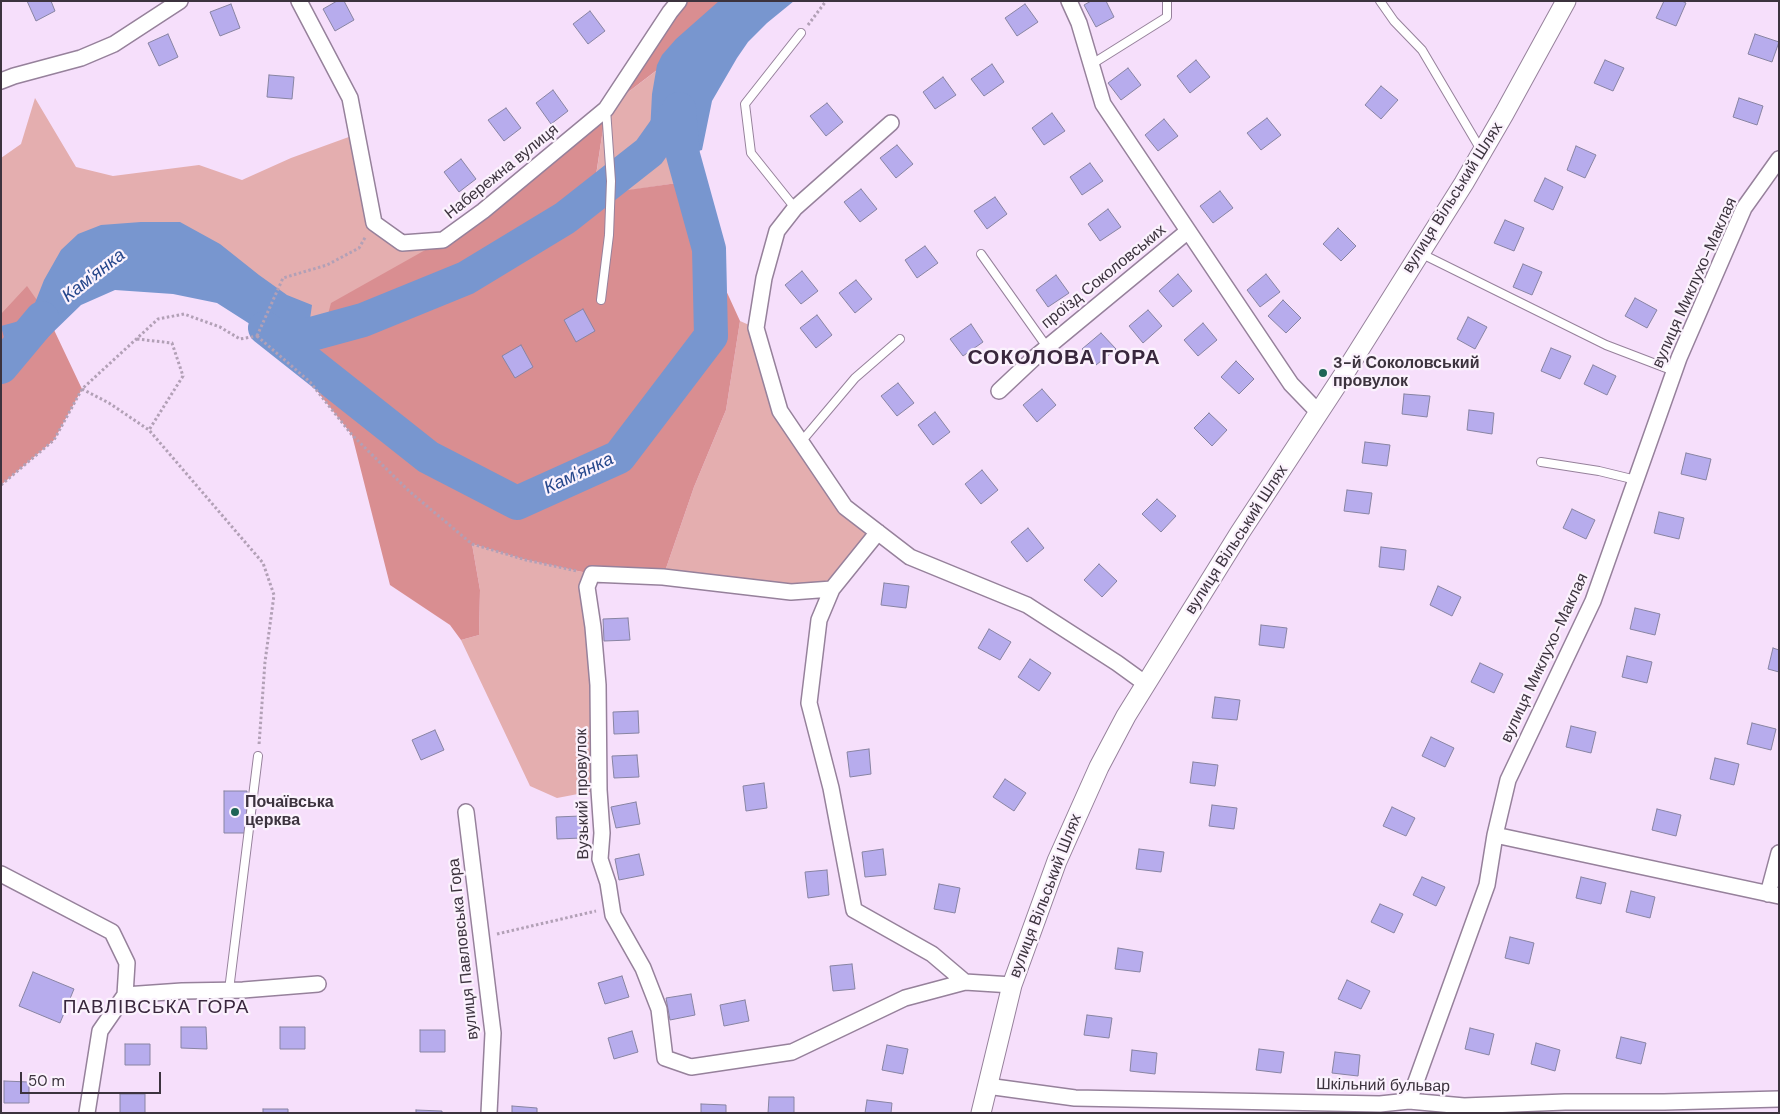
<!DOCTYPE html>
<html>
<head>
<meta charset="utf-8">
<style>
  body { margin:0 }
  #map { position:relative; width:1780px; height:1114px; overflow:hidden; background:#f6dffb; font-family:"DM Sans",sans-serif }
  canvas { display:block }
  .frame { position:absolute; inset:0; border:2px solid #3c333e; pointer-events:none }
  .scale { position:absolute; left:20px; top:1072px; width:141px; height:22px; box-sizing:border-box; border:2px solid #3c333e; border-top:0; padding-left:6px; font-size:15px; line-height:18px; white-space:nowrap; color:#3c333e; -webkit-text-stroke:4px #fbf2fd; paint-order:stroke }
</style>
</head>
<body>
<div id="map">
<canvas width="1780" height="1114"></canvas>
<div class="frame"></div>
<div class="scale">50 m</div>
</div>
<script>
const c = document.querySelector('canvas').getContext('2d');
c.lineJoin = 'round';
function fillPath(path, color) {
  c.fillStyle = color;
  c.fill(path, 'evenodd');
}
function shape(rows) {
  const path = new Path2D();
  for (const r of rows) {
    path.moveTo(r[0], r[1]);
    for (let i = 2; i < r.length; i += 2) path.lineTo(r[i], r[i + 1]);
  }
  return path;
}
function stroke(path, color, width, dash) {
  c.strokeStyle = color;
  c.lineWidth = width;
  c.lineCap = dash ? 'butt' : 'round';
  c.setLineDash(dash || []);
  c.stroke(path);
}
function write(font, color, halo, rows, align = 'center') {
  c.font = font + ' "DM Sans",sans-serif';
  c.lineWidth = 4.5;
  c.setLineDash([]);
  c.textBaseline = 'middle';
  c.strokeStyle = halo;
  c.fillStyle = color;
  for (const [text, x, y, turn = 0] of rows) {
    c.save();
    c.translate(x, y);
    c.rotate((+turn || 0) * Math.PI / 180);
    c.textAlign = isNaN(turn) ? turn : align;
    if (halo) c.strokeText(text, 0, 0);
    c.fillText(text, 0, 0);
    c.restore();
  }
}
fillPath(shape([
  [728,16,679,109,683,155,709,249,677,183,593,196,606,109],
  [35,98,76,167,113,176,199,165,242,180,291,158,357,134,375,223,402,243,443,240,314,367,263,322,137,242,46,313,1,314,1,158,21,144],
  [740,321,756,328,780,411,845,507,878,532,832,589,663,577,694,487,726,410],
  [472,544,526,560,592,574,599,790,557,798,530,786,461,640,479,635,480,590]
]), '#e4aeaf');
fillPath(shape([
  [679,1,747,1,606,109,593,195,677,183,740,321,726,410,694,487,663,577,592,574,526,560,472,544,480,590,479,635,461,640,450,625,390,585,352,435,310,382,331,303,443,240,606,109],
  [27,286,46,313,82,389,54,440,1,485,1,314]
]), '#d98e91');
fillPath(shape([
  [719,1,794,1,767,23,748,42,737,58,712,101,702,150,683,155,649,152,652,94,657,65,662,55,676,39],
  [141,222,180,222,220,244,259,275,287,295,312,305,306,348,298,365,253,326,217,303,173,294,115,290,81,305,46,339,24,363,7,349,1,326,23,320,33,308,44,280,61,250,78,234,101,225]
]), '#7896cf');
stroke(shape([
  [265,328,428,457,517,503,619,457,711,336,709,249,683,155,679,109],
  [275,335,308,335,363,320,466,278,565,218,649,152,676,114],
  [1,367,42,318]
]), '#7896cf', 34);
const building = shape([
  [27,1,51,1,55,11,36,21,27,1],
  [337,1,344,1,354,20,335,31,323,9,337,1],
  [1091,1,1106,1,1114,17,1096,27,1084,5,1091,1],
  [1664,1,1682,1,1686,3,1676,26,1656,18,1664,1],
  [231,4,240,28,220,36,210,12,231,4],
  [1025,4,1038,22,1017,36,1005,18,1025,4],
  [590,11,605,31,588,44,573,24,590,11],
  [168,34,178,57,159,66,148,43,168,34],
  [1755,34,1779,42,1772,62,1748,54,1755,34],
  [1196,60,1210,77,1190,93,1177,76,1196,60],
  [1605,60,1624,68,1613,91,1594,83,1605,60],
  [992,64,1004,82,984,96,971,79,992,64],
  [1128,68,1141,85,1121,100,1108,83,1128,68],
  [269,75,294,77,292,99,267,97,269,75],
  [943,77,956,95,935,109,923,92,943,77],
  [1381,86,1398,100,1381,119,1365,105,1381,86],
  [553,90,568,111,551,124,536,103,553,90],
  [1739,98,1763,106,1757,125,1733,117,1739,98],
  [827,103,843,122,826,136,810,116,827,103],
  [506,108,521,128,504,141,488,120,506,108],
  [1052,113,1065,131,1044,145,1032,128,1052,113],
  [1267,118,1281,135,1261,150,1247,133,1267,118],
  [1164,119,1178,136,1158,151,1145,135,1164,119],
  [897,145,913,164,896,178,880,158,897,145],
  [1576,146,1596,155,1585,178,1567,170,1576,146],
  [461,159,476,179,459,192,444,172,461,159],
  [1090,163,1103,181,1082,195,1070,177,1090,163],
  [1545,178,1563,187,1553,210,1534,201,1545,178],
  [861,189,877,209,860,222,844,202,861,189],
  [1220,191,1233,208,1213,223,1200,206,1220,191],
  [995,197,1007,214,987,229,974,211,995,197],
  [1108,209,1121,227,1100,241,1088,224,1108,209],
  [1505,220,1524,228,1514,251,1494,243,1505,220],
  [1338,228,1356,246,1341,261,1323,244,1338,228],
  [925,246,938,263,917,278,905,260,925,246],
  [1523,264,1542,272,1532,295,1513,287,1523,264],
  [802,271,818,291,801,304,785,285,802,271],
  [1178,274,1192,291,1173,307,1159,291,1178,274],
  [1266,274,1280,292,1260,307,1247,290,1266,274],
  [1056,275,1069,293,1048,307,1036,290,1056,275],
  [856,280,872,299,855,313,839,293,856,280],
  [1635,298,1657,310,1647,328,1625,316,1635,298],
  [1283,300,1301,318,1286,333,1268,316,1283,300],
  [583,309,595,331,576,342,564,320,583,309],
  [1148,310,1162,326,1143,343,1129,326,1148,310],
  [817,315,832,335,816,348,800,328,817,315],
  [1468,317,1487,327,1475,349,1457,339,1468,317],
  [1203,323,1217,340,1198,356,1184,340,1203,323],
  [971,324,983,342,963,356,950,339,971,324],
  [1101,333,1116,349,1096,365,1082,349,1101,333],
  [521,345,533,367,515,378,502,356,521,345],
  [1551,348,1571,356,1560,379,1541,371,1551,348],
  [1236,361,1254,379,1239,394,1221,377,1236,361],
  [1593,365,1616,376,1607,395,1584,384,1593,365],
  [898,383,914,403,897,416,881,396,898,383],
  [1042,389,1056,405,1037,422,1023,405,1042,389],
  [1404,394,1430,396,1427,417,1402,414,1404,394],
  [1469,410,1494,413,1492,434,1467,430,1469,410],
  [935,412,950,432,933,445,918,425,935,412],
  [1209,413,1227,430,1212,446,1194,428,1209,413],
  [1365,442,1390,445,1387,466,1362,463,1365,442],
  [1686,453,1711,459,1706,480,1681,474,1686,453],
  [982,470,998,490,981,504,965,484,982,470],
  [1347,490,1372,493,1369,514,1344,511,1347,490],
  [1157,499,1176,516,1161,532,1142,514,1157,499],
  [1572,509,1595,520,1586,539,1563,528,1572,509],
  [1659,512,1684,518,1679,539,1654,533,1659,512],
  [1028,528,1044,548,1027,562,1011,542,1028,528],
  [1381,547,1406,550,1404,570,1379,567,1381,547],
  [1099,564,1117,581,1102,597,1084,580,1099,564],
  [884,583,909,586,906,608,881,605,884,583],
  [1438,586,1461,597,1452,616,1430,605,1438,586],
  [1635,608,1660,614,1655,635,1630,629,1635,608],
  [628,618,630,640,604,641,603,619,628,618],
  [1261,625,1287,628,1284,648,1259,645,1261,625],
  [989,629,1011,642,1000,660,978,648,989,629],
  [1773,648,1779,650,1779,672,1768,669,1773,648],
  [1627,656,1652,662,1647,683,1622,677,1627,656],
  [1030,659,1051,673,1039,691,1018,677,1030,659],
  [1480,663,1503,674,1494,693,1471,682,1480,663],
  [1215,697,1240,700,1237,720,1212,718,1215,697],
  [638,711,639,733,614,734,613,712,638,711],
  [1752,723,1776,729,1771,750,1747,744,1752,723],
  [1571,726,1596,732,1591,753,1566,747,1571,726],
  [435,730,444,750,421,760,412,740,435,730],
  [1431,737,1454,748,1445,767,1422,756,1431,737],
  [869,749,871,774,850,777,847,752,869,749],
  [637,755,639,777,614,778,612,756,637,755],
  [1715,758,1739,764,1734,785,1710,779,1715,758],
  [1193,762,1218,765,1215,786,1190,783,1193,762],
  [1005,779,1026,793,1014,811,993,797,1005,779],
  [764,783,767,808,746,811,743,786,764,783],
  [224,791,247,791,246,833,224,833,224,791],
  [636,802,640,824,616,828,611,807,636,802],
  [1212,805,1237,808,1234,829,1209,826,1212,805],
  [1392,807,1415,818,1406,836,1383,826,1392,807],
  [1657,809,1681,815,1676,836,1652,830,1657,809],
  [581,816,582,838,557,839,556,817,581,816],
  [883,849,886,875,865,877,862,852,883,849],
  [1139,849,1164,852,1161,872,1136,869,1139,849],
  [639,854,644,875,619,880,615,859,639,854],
  [827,870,829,895,808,898,805,872,827,870],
  [1422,877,1445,887,1436,906,1413,895,1422,877],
  [1581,877,1606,883,1601,904,1576,898,1581,877],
  [939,884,960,888,955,913,934,909,939,884],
  [1631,891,1655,897,1650,918,1626,912,1631,891],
  [1380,904,1403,914,1394,933,1371,922,1380,904],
  [1510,937,1534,943,1529,964,1505,958,1510,937],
  [1118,948,1143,952,1140,972,1115,969,1118,948],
  [852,964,855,989,833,991,830,966,852,964],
  [33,972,74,989,60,1023,19,1006,33,972],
  [622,976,629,997,605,1004,598,983,622,976],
  [1347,980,1370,991,1361,1009,1338,999,1347,980],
  [691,994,695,1015,670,1020,666,998,691,994],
  [745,1000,749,1021,724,1026,720,1005,745,1000],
  [1087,1015,1112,1018,1109,1038,1084,1035,1087,1015],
  [181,1027,206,1027,207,1049,181,1048,181,1027],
  [280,1027,305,1027,305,1049,280,1049,280,1027],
  [1470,1028,1494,1034,1489,1055,1465,1049,1470,1028],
  [420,1030,445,1030,445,1052,420,1052,420,1030],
  [632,1031,638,1052,614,1059,608,1038,632,1031],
  [1621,1037,1646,1043,1641,1064,1616,1058,1621,1037],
  [1536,1043,1560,1050,1555,1071,1531,1064,1536,1043],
  [125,1044,150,1044,150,1065,125,1065,125,1044],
  [887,1045,908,1049,903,1074,882,1070,887,1045],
  [1259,1049,1284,1052,1281,1073,1256,1070,1259,1049],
  [1132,1050,1157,1053,1155,1074,1130,1071,1132,1050],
  [1335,1052,1360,1055,1358,1076,1332,1073,1335,1052],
  [4,1081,29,1082,29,1103,4,1103,4,1081],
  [120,1094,145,1094,145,1113,120,1113,120,1094],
  [769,1097,794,1097,794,1113,768,1113,769,1097],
  [867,1100,892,1103,891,1113,865,1113,867,1100],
  [701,1104,726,1105,726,1113,701,1113,701,1104],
  [512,1106,537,1108,537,1113,512,1113,512,1106],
  [263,1109,288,1109,288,1113,263,1113,263,1109],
  [416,1110,442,1111,442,1113,416,1113,416,1110]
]);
fillPath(building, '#b7aced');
stroke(building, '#8884a2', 1);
const service = shape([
  [1380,1,1394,21,1422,50,1481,150],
  [1092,64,1167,17,1167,1],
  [795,208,751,153,745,104,801,33],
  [1420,253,1606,345,1674,371],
  [981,254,1047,347],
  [601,300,609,235,611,181,606,109],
  [801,442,855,378,900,339],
  [1541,462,1599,471,1636,480],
  [229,990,258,756]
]);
const minor = shape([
  [299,1,350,98,374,223,402,243,443,240,483,211,606,109,670,12,679,1],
  [1069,1,1079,23,1103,104,1291,384,1319,413],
  [1,81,14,76,81,58,114,44,180,1],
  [891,123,795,208,777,231,764,278,756,328,780,411,845,507,910,557,1027,605,1117,663,1146,684],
  [999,391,1033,359,1188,231],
  [878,532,832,589,791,592,663,577,592,574,587,587,593,627,598,685,599,790,602,833,600,859,608,883,613,915,643,968,659,1009,665,1058,691,1067,792,1052,905,998,965,982,1012,985],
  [832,589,819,620,809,703,831,788,854,910,932,954,965,982],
  [466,812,493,1033,489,1113],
  [1495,835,1779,896],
  [1,874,112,932,127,963,125,995,100,1031,87,1113],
  [1768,894,1779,853],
  [125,995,182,991,243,990,318,984],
  [987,1086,1075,1098,1380,1104,1409,1101,1464,1106,1565,1102,1664,1102,1779,1099],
  [1409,1101,1487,885,1495,835,1508,780,1593,601,1679,358,1744,208,1779,159]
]);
const tertiary = shape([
  [981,1113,1012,985,1057,861,1099,767,1126,716,1239,534,1344,374,1464,183,1504,114,1566,1]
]);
stroke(service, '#96819b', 10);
stroke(minor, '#96819b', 18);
stroke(tertiary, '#96819b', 21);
stroke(shape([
  [808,25,826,1],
  [257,336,310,382,352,435,409,491,472,544,526,560,577,571],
  [257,336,283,278,327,265,359,248,366,236],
  [137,339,172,343,183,376,149,430],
  [82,389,109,403,149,430,263,563,274,595,265,662,259,745],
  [1,485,54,440,82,389,158,319,184,314,220,327,240,339,257,336],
  [497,934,596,911]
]), '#b2a0b6', 3, [2.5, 2.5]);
stroke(service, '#fff', 8);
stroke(minor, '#fff', 15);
stroke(tertiary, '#fff', 19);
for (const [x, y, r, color] of [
  [1323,373,5,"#1e6456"],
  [235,812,5,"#1e6456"]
]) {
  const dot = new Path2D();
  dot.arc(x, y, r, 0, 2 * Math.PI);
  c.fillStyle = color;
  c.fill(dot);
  stroke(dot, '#fbf2fd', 2);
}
write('16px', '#3c333e', '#fbf2fd', [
  ["Набережна вулиця",502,172,-39],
  ["вулиця Вільський Шлях",1453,198,-58],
  ["проїзд Соколовських",1104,277,-39],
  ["вулиця Миклухо-Маклая",1695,283,-66],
  ["вулиця Вільський Шлях",1237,540,-57],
  ["вулиця Миклухо-Маклая",1545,658,-65],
  ["Вузький провулок",583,794,-91],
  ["вулиця Вільський Шлях",1046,896,-69],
  ["вулиця Павловська Гора",464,949,-96],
  ["Шкільний бульвар",1383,1086,1]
]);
write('bold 16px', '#3c333e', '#fbf2fd', [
  ["3-й Соколовський",1333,364],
  ["провулок",1333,382],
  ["Почаївська",245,803],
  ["церква",245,821]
], 'left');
write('italic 18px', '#25468b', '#fbf2fd', [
  ["Кам'янка",94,276,-38],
  ["Кам'янка",579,474,-25]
]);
c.letterSpacing = '1px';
write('19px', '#39273d', '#fbf2fd', [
  ["ПАВЛІВСЬКА ГОРА",156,1008]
]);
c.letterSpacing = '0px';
c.letterSpacing = '1px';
write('bold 21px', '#39273d', '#fbf2fd', [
  ["СОКОЛОВА ГОРА",1064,358]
]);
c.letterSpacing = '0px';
</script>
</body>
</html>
